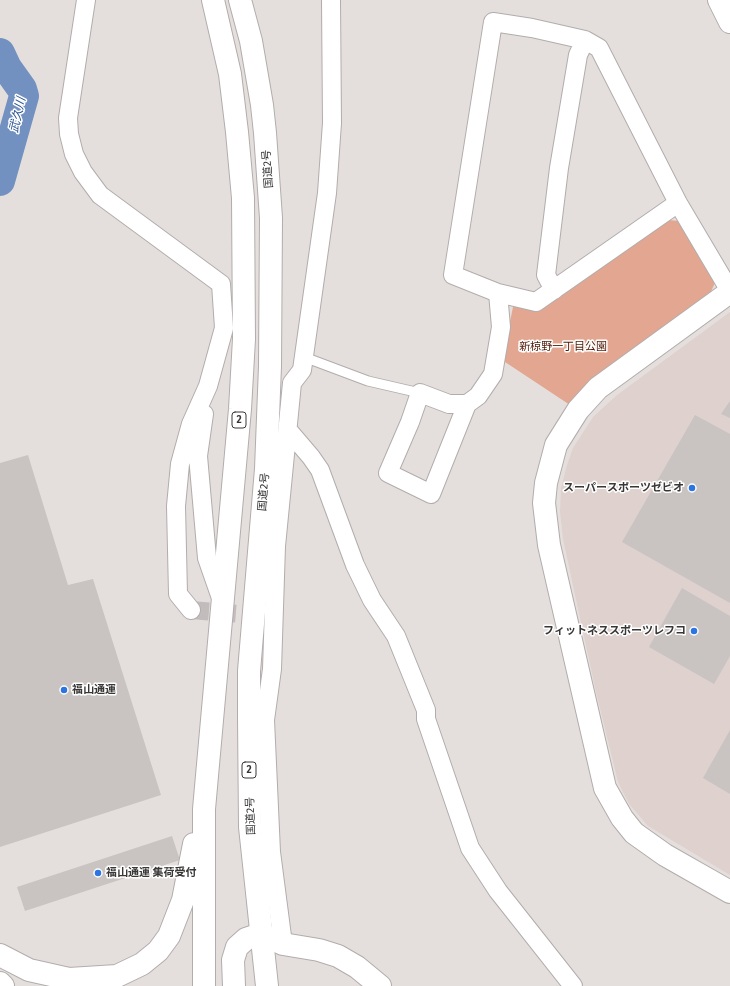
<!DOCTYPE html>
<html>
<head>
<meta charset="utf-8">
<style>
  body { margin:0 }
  canvas { display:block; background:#e4dfdd }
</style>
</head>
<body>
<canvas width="730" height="986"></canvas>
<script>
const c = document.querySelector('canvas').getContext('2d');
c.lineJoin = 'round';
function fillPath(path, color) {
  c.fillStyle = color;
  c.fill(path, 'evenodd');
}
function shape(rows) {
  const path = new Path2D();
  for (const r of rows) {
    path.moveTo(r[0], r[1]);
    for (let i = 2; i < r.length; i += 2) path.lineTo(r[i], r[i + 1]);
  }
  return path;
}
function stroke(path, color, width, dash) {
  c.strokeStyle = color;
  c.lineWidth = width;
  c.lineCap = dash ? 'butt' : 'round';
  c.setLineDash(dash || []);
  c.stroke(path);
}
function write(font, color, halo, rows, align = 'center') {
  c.font = font + ' "Fira Sans","Noto Sans JP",sans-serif';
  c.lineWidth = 3;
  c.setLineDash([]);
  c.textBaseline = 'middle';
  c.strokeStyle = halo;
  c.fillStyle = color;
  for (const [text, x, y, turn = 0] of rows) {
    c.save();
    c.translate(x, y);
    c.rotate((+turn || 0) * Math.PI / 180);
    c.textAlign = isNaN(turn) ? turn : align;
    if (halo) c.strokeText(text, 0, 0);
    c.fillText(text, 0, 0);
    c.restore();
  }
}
fillPath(shape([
  [730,312,730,875,648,826,629,804,618,782,596,692,563,539,560,512,561,488,567,465,573,448,593,417,617,395]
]), '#dfd1cd');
fillPath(shape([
  [668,220,680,221,717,278,710,294,570,405,502,360,513,307,541,308]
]), '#e3a691');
stroke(shape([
  [0,53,7,68,22,89,24,96,0,181]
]), '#7291c1', 30);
fillPath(shape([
  [730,401,730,418,721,414],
  [695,415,730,434,730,603,622,542],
  [28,455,68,585,93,579,161,795,0,847,0,463],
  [682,588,730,616,730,656,714,684,649,647],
  [730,730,730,794,703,778],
  [172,836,180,860,25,911,17,887]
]), '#c9c4c2');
stroke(shape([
  [191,610,265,616]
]), '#c2bdbc', 18, [18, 9]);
const service = shape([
  [304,357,368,381,420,393]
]);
const minor = shape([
  [86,0,68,118,69,134,74,154,83,172,100,195,221,284,224,328,208,386,191,424,180,464,176,506,178,594,191,610],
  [678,203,536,302,498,293,453,275,493,22,532,28,585,40,599,48,678,203,730,291],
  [554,290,546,275,559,168,578,55,585,40],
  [467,404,431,494,388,473,410,422,420,393,449,404,467,404,478,396,493,374,501,327,498,293],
  [204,414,198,456,207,558,222,601],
  [288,430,311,457,320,470,355,565,372,600,396,636,426,710,426,719,470,848,498,891,573,986],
  [283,944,271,852,265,720,272,669,276,546,292,383,302,370,327,193,332,123,331,0]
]);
const tertiary = shape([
  [719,0,730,22],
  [730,292,598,388,578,410,556,445,546,483,544,503,549,545,605,788,622,818,634,833,665,855,730,892],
  [261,934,283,944,319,950,338,956,357,967,380,986]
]);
const primary = shape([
  [0,983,3,986],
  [234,986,233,960,237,947,246,939,261,934]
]);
const trunk = shape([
  [240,0,251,41,262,105,265,133,271,218,270,366,266,469,249,671,249,718,250,827,267,986],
  [0,955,29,970,69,979,117,976,142,964,158,951,169,936,183,900,194,844],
  [204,986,204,809,240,409,244,339,243,198,237,132,230,74,213,0]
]);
stroke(service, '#b2adac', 11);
stroke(minor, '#b2adac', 20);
stroke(tertiary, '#b2adac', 24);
stroke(primary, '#b2adac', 24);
stroke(trunk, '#b2adac', 24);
stroke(service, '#fff', 9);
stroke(minor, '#fff', 18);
stroke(tertiary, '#fff', 22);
stroke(primary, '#fff', 22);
stroke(trunk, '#fff', 22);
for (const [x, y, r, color] of [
  [692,488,4,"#2c74e1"],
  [694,631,4,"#2c74e1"],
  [64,690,4,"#2c74e1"],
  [98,873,4,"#2c74e1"]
]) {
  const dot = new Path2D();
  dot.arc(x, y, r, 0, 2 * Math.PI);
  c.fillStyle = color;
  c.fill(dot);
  stroke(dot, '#fff', 1.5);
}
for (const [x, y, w] of [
  [239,420,14],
  [249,770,14]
]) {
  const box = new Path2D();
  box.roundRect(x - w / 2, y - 8, w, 16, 3);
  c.fillStyle = '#fff';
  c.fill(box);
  stroke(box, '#383736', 1);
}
write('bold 10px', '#383736', null, [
  ["2",239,420],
  ["2",249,770]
]);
write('11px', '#383736', '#fff', [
  ["国道2号",268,169,-94],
  ["国道2号",264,492,-85],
  ["国道2号",251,816,-92]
]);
write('11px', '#501904', '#fff', [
  ["新椋野一丁目公園",563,347]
]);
write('bold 11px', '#383736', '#fff', [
  ["スーパースポーツゼビオ",684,488],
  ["フィットネススポーツレフコ",686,631],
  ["福山通運",72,690,"left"],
  ["福山通運 集荷受付",106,873,"left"]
], 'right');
write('italic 12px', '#2b5390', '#fff', [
  ["武久川",18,115,-77]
]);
</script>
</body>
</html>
